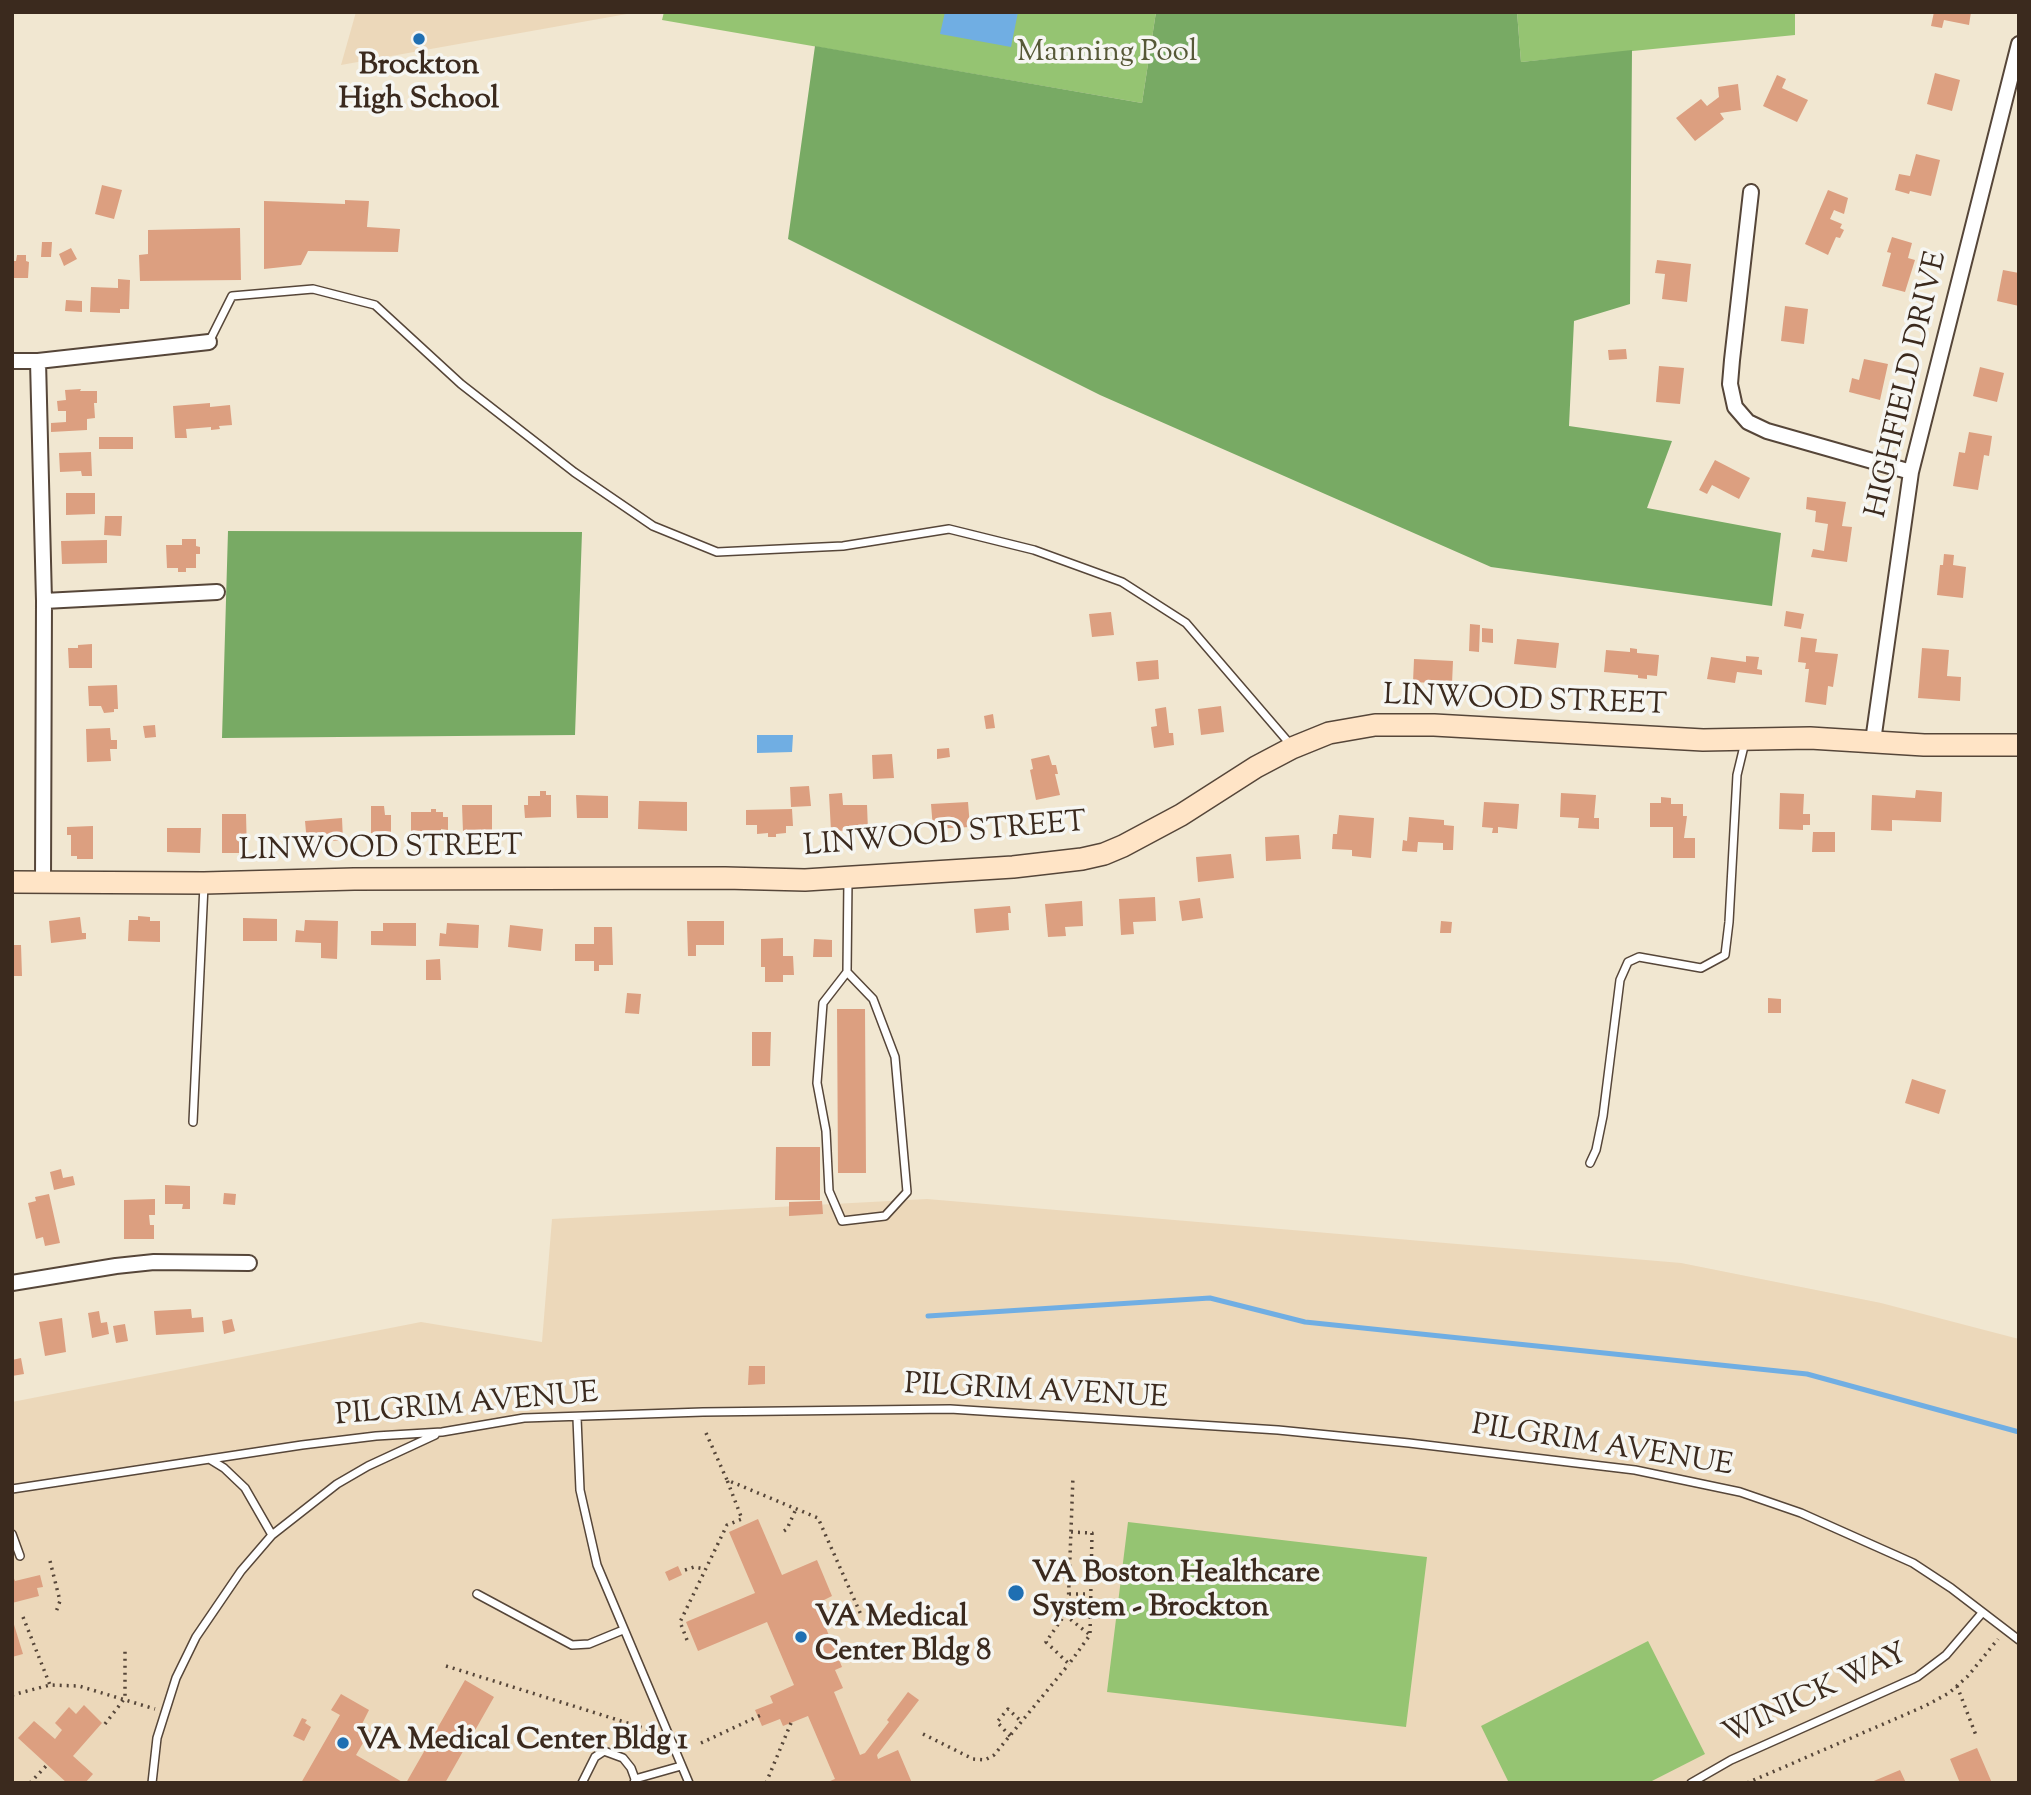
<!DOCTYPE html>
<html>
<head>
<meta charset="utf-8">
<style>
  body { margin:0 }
  #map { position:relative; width:2031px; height:1795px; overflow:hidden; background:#f1e7d1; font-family:"Sorts Mill Goudy",serif }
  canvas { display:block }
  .frame { position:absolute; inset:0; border:14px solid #3b2a1e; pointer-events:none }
</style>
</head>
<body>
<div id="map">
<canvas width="2031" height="1795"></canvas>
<div class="frame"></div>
</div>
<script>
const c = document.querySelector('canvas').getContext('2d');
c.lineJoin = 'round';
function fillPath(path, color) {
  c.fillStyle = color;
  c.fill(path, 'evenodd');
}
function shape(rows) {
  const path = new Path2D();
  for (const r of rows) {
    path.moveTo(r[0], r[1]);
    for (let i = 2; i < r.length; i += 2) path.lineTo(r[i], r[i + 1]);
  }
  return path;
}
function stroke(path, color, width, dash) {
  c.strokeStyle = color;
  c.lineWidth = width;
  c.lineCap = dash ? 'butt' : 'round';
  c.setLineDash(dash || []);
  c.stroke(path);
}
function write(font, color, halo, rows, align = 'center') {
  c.font = font + ' "Sorts Mill Goudy",serif';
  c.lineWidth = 7;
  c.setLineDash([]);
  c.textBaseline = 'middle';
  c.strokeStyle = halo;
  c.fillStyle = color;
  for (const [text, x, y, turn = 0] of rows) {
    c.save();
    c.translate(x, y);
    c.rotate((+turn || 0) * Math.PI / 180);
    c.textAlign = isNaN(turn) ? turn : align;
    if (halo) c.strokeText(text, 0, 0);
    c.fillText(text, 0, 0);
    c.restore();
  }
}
fillPath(shape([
  [356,12,638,12,341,65],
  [927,1199,1681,1263,1881,1303,2019,1339,2019,1783,12,1783,12,1402,421,1322,542,1342,552,1219]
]), '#ecd8ba');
fillPath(shape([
  [664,12,1156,12,1142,103,662,20],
  [1517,12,1795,12,1795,35,1521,62],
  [1128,1522,1427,1557,1406,1727,1107,1692],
  [1648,1641,1705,1754,1648,1783,1509,1783,1481,1726]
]), '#95c472');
fillPath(shape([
  [1156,12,1517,12,1521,62,1632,50,1630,304,1574,321,1569,426,1672,441,1647,508,1781,533,1772,606,1491,567,1100,395,788,239,815,46,1142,103],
  [228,531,582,532,575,735,222,738]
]), '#78aa64');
fillPath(shape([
  [945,12,1018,12,1011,47,940,34],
  [757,735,793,735,792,752,757,753]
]), '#70aee3');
stroke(shape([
  [928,1316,1210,1298,1305,1322,1807,1374,2019,1432]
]), '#70aee3', 5);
fillPath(shape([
  [1934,12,1971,12,1969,25,1944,20,1942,28,1931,26],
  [1935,73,1960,80,1952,111,1927,104],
  [1777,75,1786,79,1782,88,1808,100,1797,122,1763,106],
  [1738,84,1741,110,1720,113,1724,119,1695,141,1676,118,1701,99,1707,106,1719,97,1718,87],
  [1916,154,1940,160,1931,196,1910,191,1909,194,1895,190,1899,174,1910,176],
  [102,185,122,190,114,219,95,214],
  [1828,190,1848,198,1844,214,1834,210,1830,219,1842,224,1840,228,1844,230,1840,238,1836,237,1828,255,1805,244],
  [345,200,369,201,367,227,400,229,398,252,308,251,301,265,264,269,264,201,345,204],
  [240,228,241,280,140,281,139,255,148,254,148,230],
  [1892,237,1912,243,1908,258,1915,260,1905,292,1882,286,1891,253,1887,252],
  [42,242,52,242,51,257,41,257],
  [71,248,77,259,64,266,59,254],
  [17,255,26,255,26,261,29,262,28,278,12,278,12,261,16,261],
  [1657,260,1691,264,1687,302,1662,299,1665,274,1655,273],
  [2003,270,2019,273,2019,306,1997,301],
  [118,279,130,280,129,309,120,309,120,313,90,312,91,287,118,288],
  [66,300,82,301,82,312,65,311],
  [1785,306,1808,309,1804,344,1781,341],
  [1626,349,1627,359,1609,360,1608,350],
  [1864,359,1888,364,1880,400,1849,392,1852,378,1859,380],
  [1659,366,1684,368,1680,404,1656,402],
  [1980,367,2004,373,1997,402,1973,396],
  [81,389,80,391,97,391,97,403,94,403,95,418,87,419,87,430,51,432,51,423,66,422,66,411,58,411,57,401,66,400,65,390],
  [210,403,210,407,230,405,232,425,219,426,220,429,211,430,211,427,186,429,187,438,175,438,173,406],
  [1969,432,1992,436,1989,456,1984,455,1978,490,1953,486,1959,452,1965,453],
  [99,437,133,437,133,449,99,449],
  [91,452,92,476,82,476,81,471,60,472,59,453],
  [1715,460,1750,478,1739,499,1712,485,1707,494,1699,490],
  [66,493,95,493,95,514,66,515],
  [1807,497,1846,502,1842,526,1852,527,1847,562,1811,557,1813,549,1824,551,1828,524,1815,522,1816,511,1806,509],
  [105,516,122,516,121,536,104,535],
  [182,539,196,539,196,546,200,547,200,554,196,554,196,568,186,568,186,572,178,572,178,568,167,568,166,545,182,545],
  [107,540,107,563,62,564,61,541],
  [1944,554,1954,555,1953,565,1966,567,1963,598,1937,595,1940,565,1943,565],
  [1786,611,1804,614,1801,629,1784,626],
  [1111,612,1114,635,1092,637,1089,614],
  [1470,624,1480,625,1479,652,1469,651],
  [1482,628,1493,629,1493,643,1482,642],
  [1801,637,1817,639,1815,652,1838,654,1833,687,1828,686,1826,705,1805,702,1809,669,1805,669,1806,663,1798,662],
  [1517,639,1559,643,1556,668,1514,664],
  [92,644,92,668,69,668,68,648,78,648,78,645],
  [1630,648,1637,649,1637,653,1659,655,1657,676,1647,675,1647,679,1638,678,1638,675,1604,672,1606,650,1630,652],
  [1922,648,1949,650,1947,676,1961,677,1960,701,1918,698],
  [1746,656,1759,657,1757,669,1762,670,1762,675,1737,672,1735,683,1707,679,1711,657,1746,662],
  [1414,659,1453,661,1452,684,1413,682],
  [1158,660,1159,679,1138,681,1136,662],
  [117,685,118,709,114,709,114,712,104,713,101,706,89,706,88,686],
  [1221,706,1224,732,1201,735,1198,709],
  [1166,707,1169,733,1173,733,1174,745,1154,748,1151,727,1157,726,1155,709],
  [993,714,995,728,986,729,984,716],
  [155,725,156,737,145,738,143,726],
  [110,728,111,740,117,740,117,749,110,749,111,761,87,762,86,729],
  [949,748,950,757,937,759,937,749],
  [892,754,894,778,873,779,872,755],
  [1049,755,1052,765,1056,765,1058,774,1055,774,1060,795,1036,800,1030,770,1033,769,1031,759],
  [809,786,811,806,791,807,790,787],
  [1916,790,1942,792,1941,822,1892,820,1892,831,1871,830,1872,795,1915,798],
  [540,791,546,791,546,795,551,795,551,817,525,818,524,805,528,805,528,796,540,796],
  [842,793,843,805,867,805,868,830,831,831,829,794],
  [1561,793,1596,795,1594,818,1599,818,1599,829,1578,828,1579,818,1560,817],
  [1780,793,1804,794,1803,814,1810,814,1810,825,1803,825,1803,830,1779,829],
  [576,795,608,796,608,818,577,818],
  [1661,797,1671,798,1671,804,1683,804,1683,816,1687,816,1684,838,1695,838,1695,858,1673,858,1673,827,1650,827,1650,803,1661,803],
  [639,801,687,802,687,831,638,829],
  [968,802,970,827,933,829,931,804],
  [1484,802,1519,804,1517,829,1498,827,1498,833,1492,833,1493,828,1482,827],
  [462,805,492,805,492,832,463,832],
  [371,806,384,806,385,815,391,815,391,833,371,833],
  [431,809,436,809,436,812,443,812,443,817,448,817,448,830,441,829,441,835,411,835,411,812,431,812],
  [792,809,793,826,786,826,786,833,776,834,776,837,768,837,768,833,757,834,757,825,746,825,746,810],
  [222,814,246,814,247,853,222,853],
  [1339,815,1374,818,1371,858,1352,856,1352,850,1332,849,1333,834,1337,834],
  [1409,817,1444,820,1444,825,1454,826,1453,850,1443,850,1443,843,1418,842,1417,852,1402,851,1403,840,1407,841],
  [342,818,343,840,307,843,305,821],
  [93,826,93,859,77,859,77,856,71,856,71,835,67,835,67,827],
  [167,828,201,828,200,853,167,852],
  [1813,832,1835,832,1835,852,1812,852],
  [1299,835,1301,859,1266,861,1265,837],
  [1231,854,1234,878,1198,882,1196,857],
  [1155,897,1156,921,1133,922,1134,934,1121,935,1119,899],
  [1200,898,1203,918,1182,921,1179,901],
  [1082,901,1083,926,1065,927,1066,936,1048,937,1045,904],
  [1010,906,1011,913,1008,913,1009,930,976,933,974,909],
  [138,916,150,917,150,921,160,921,160,942,128,941,129,920,138,920],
  [80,917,82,933,86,933,86,939,51,943,49,921],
  [243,918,277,919,277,941,243,941],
  [305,920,338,921,337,959,321,958,321,943,295,942,296,930,304,931],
  [687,921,724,921,724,945,696,945,696,956,688,956],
  [1441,921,1452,922,1451,933,1440,933],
  [383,923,416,923,416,946,371,945,371,931,383,931],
  [447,923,479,925,478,948,439,946,440,933,446,934],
  [510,925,543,929,541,951,508,947],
  [594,927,612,927,613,965,599,965,599,971,594,971,594,961,575,961,575,944,594,944],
  [783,938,783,956,793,956,794,975,783,975,783,982,765,982,765,967,761,967,761,939],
  [814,939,832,940,832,957,813,957],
  [12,945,21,945,22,976,12,976],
  [440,959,441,980,426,980,426,960],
  [627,993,641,994,639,1014,625,1013],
  [1768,998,1781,999,1781,1013,1768,1013],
  [837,1009,865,1009,866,1173,838,1173],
  [752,1032,771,1032,770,1066,752,1066],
  [1912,1079,1946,1090,1939,1114,1905,1103],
  [776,1147,820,1147,820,1200,775,1200],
  [61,1169,63,1178,73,1176,75,1185,54,1190,50,1172],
  [165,1185,190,1186,190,1209,182,1209,183,1204,165,1204],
  [224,1193,236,1194,235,1205,223,1204],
  [49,1194,60,1243,45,1246,43,1237,36,1239,28,1203,36,1201,35,1197],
  [155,1199,155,1215,149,1215,150,1225,154,1225,154,1239,124,1239,124,1200],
  [822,1201,823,1214,789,1216,789,1202],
  [191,1309,192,1318,203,1317,204,1332,156,1335,154,1311],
  [99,1311,101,1323,107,1322,109,1334,92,1338,88,1313],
  [62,1318,66,1352,45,1356,39,1322],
  [232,1319,235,1331,224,1334,222,1321],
  [125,1324,128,1341,116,1343,113,1326],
  [21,1358,24,1374,12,1376,12,1360],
  [749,1366,765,1366,765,1384,748,1385],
  [758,1519,782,1575,817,1560,832,1596,816,1604,842,1667,835,1670,843,1688,834,1692,860,1755,865,1753,889,1722,887,1720,908,1692,919,1700,877,1755,878,1759,898,1750,912,1783,825,1783,835,1779,808,1716,783,1726,780,1719,762,1726,755,1710,773,1703,770,1696,794,1685,767,1622,698,1651,686,1622,755,1593,729,1532],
  [678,1566,682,1575,669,1581,665,1572],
  [12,1574,15,1581,40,1575,43,1587,37,1588,39,1596,12,1603],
  [12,1618,23,1654,12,1657],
  [465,1680,494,1697,445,1783,406,1783],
  [341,1694,369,1710,361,1726,370,1731,356,1755,404,1783,301,1783,340,1715,331,1710],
  [84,1705,102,1723,73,1756,93,1774,85,1783,67,1783,18,1738,34,1721,55,1739,62,1730,55,1723,69,1707,76,1714],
  [302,1718,307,1720,305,1723,311,1727,304,1741,293,1736],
  [1977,1748,1992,1783,1960,1783,1950,1759],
  [1900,1770,1906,1783,1869,1783]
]), '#dc9f80');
const lane = shape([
  [209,342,232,296,313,289,375,305,461,384,574,472,653,526,717,552,843,546,949,529,1034,550,1122,582,1186,623,1290,744],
  [847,972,823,1003,817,1083,826,1131,829,1191,842,1221,885,1216,907,1192,895,1057,873,999,847,972,848,879],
  [193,1122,204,885],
  [1590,1163,1596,1150,1603,1116,1620,980,1628,962,1639,957,1701,968,1725,955,1729,922,1737,775,1745,742],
  [577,1418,580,1490,597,1565,689,1783],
  [211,1460,224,1468,245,1488,272,1535],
  [12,1489,302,1445,376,1436,442,1432,524,1418,703,1412,950,1409,1278,1430,1409,1443,1635,1470,1740,1492,1801,1513,1913,1563,1951,1588,2019,1640],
  [12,1534,20,1556],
  [477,1594,572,1645,589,1644,623,1630],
  [152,1783,157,1738,176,1678,196,1637,241,1571,272,1535,337,1484,368,1466,435,1435],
  [582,1783,595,1757,604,1751,623,1758,631,1768,635,1779],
  [634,1783,635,1779,681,1766],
  [1691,1783,1731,1760,1917,1677,1946,1655,1982,1613]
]);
const street = shape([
  [1751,192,1732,360,1730,384,1735,407,1748,422,1767,431,1911,472],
  [12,361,38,361,209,342],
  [38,361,44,601,43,882],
  [44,601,217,592],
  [1873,741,1911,472,2019,44],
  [12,1283,116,1266,154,1262,249,1263]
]);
const secondary = shape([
  [12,882,204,883,354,879,725,878,805,880,1013,867,1082,859,1104,854,1123,846,1181,815,1256,767,1292,748,1329,733,1375,725,1434,725,1703,740,1810,738,1924,745,2019,745]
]);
stroke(lane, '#564639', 10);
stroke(street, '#564639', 18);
stroke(secondary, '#564639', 24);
stroke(shape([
  [706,1433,727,1480,818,1518,862,1617],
  [784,1531,787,1529,796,1509],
  [1071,1532,1092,1533,1090,1635,1069,1664,1046,1642,1068,1610,1073,1476],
  [50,1561,60,1601,56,1612],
  [685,1570,694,1567,705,1569],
  [1069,1594,1090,1594],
  [1065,1615,1090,1635],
  [23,1617,50,1685],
  [687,1640,680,1622,727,1525,742,1519,727,1480],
  [446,1666,653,1731],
  [1957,1686,1977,1738],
  [12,1695,50,1685,79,1686,155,1709],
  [105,1724,125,1698,125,1649],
  [923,1734,973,1759,985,1760,994,1755,1069,1664],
  [1010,1736,997,1722,1008,1709,1022,1722],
  [701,1743,761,1715],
  [30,1783,47,1765],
  [766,1783,791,1723],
  [1747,1783,1925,1706,1949,1693,1968,1676,1998,1639]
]), '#564639', 3.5, [2, 5]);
stroke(lane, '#fff', 7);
stroke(street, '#fff', 14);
stroke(secondary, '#ffe4c6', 21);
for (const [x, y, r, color] of [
  [419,39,7,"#1f6fb2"],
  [1016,1593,9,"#1f6fb2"],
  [801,1637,7,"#1f6fb2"],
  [343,1743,7,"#1f6fb2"]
]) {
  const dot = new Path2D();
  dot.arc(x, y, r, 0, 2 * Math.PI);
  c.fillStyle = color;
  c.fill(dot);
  stroke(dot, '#f6f6f2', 2.5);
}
write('30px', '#565837', '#f6f6f2', [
  ["Manning Pool",1107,55]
]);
write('bold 30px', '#3b2a1e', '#f6f6f2', [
  ["Brockton",419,68,"center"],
  ["High School",419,102,"center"],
  ["VA Boston Healthcare",1032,1576],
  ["System - Brockton",1032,1610],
  ["VA Medical",815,1620],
  ["Center Bldg 8",815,1654],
  ["VA Medical Center Bldg 1",357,1743]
], 'left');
write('30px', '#3b2a1e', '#f6f6f2', [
  ["HIGHFIELD DRIVE",1909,385,-77],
  ["LINWOOD STREET",1525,703,2],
  ["LINWOOD STREET",945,837,-5],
  ["LINWOOD STREET",381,851,-1],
  ["PILGRIM AVENUE",1036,1394,3],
  ["PILGRIM AVENUE",467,1407,-5],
  ["PILGRIM AVENUE",1602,1448,9],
  ["WINICK WAY",1816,1696,-25]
]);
</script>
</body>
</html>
